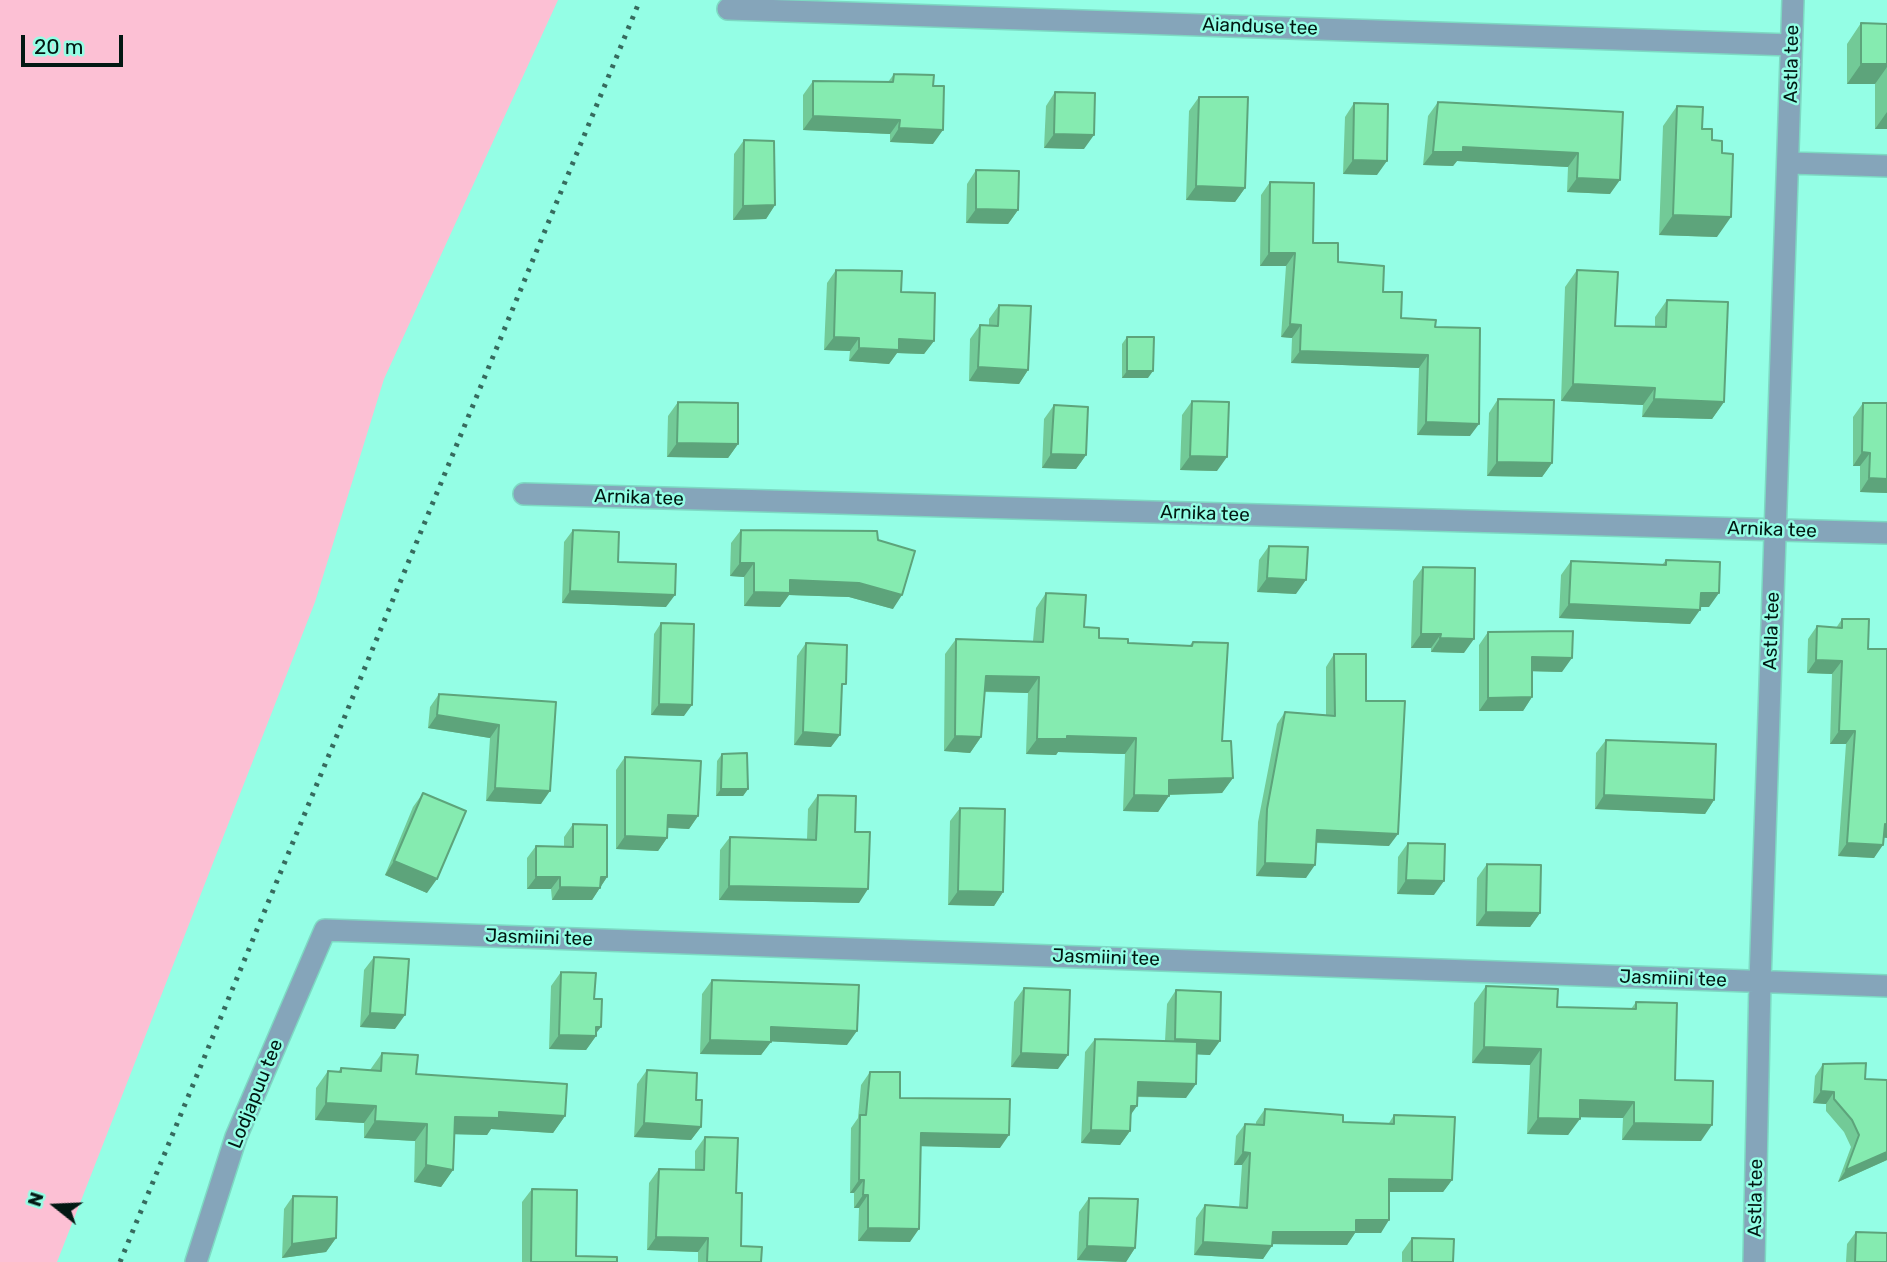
<!DOCTYPE html>
<html>
<head>
<meta charset="utf-8">
<style>
  body { margin:0 }
  #map { position:relative; width:1887px; height:1262px; overflow:hidden; background:#94fee5; font-family:Rubik,sans-serif }
  canvas { display:block }
  .north { position:absolute; left:21px; top:1171px; width:70px; height:70px; -webkit-text-stroke:5px #94fee5; paint-order:stroke; rotate:288deg; font-size:19px; font-weight:700; line-height:28px; text-align:center; color:#021813 }
  .north::after { content:''; display:block; margin:auto; width:24px; height:32px; background:#021813; clip-path:polygon(50% 0,100% 100%,50% 72%,0 100%) }
  .scale { position:absolute; left:21px; top:35px; width:102px; height:32px; box-sizing:border-box; border:4px solid #021813; border-top:0; padding-left:9px; font-size:21px; line-height:24px; white-space:nowrap; color:#021813; -webkit-text-stroke:5px #94fee5; paint-order:stroke }
</style>
</head>
<body>
<div id="map">
<canvas width="1887" height="1262"></canvas>
<div class="north">N</div>
<div class="scale">20 m</div>
</div>
<script>
const c = document.querySelector('canvas').getContext('2d');
c.lineJoin = 'round';
function fillPath(path, color) {
  c.fillStyle = color;
  c.fill(path, 'evenodd');
}
function shape(rows) {
  const path = new Path2D();
  for (const r of rows) {
    path.moveTo(r[0], r[1]);
    for (let i = 2; i < r.length; i += 2) path.lineTo(r[i], r[i + 1]);
  }
  return path;
}
function stroke(path, color, width, dash) {
  c.strokeStyle = color;
  c.lineWidth = width;
  c.lineCap = dash ? 'butt' : 'round';
  c.setLineDash(dash || []);
  c.stroke(path);
}
function write(font, color, halo, rows, align = 'center') {
  c.font = font + ' Rubik,sans-serif';
  c.lineWidth = 5;
  c.setLineDash([]);
  c.textBaseline = 'middle';
  c.strokeStyle = halo;
  c.fillStyle = color;
  for (const [text, x, y, turn = 0] of rows) {
    c.save();
    c.translate(x, y);
    c.rotate((+turn || 0) * Math.PI / 180);
    c.textAlign = isNaN(turn) ? turn : align;
    if (halo) c.strokeText(text, 0, 0);
    c.fillText(text, 0, 0);
    c.restore();
  }
}
fillPath(shape([
  [0,0,558,0,384,379,315,602,57,1262,0,1262]
]), '#fcc0d4');
const street = shape([
  [728,9,1791,45],
  [1790,163,1887,166],
  [524,494,1887,533],
  [196,1262,236,1137,325,930,1887,986],
  [1754,1262,1760,982,1793,0]
]);
stroke(street, '#7dd9c3', 24);
stroke(street, '#85a5ba', 21);
stroke(shape([
  [120,1262,640,0]
]), '#366b5e', 5, [3.5, 7]);
fillPath(shape([
  [1861,23,1887,24,1887,129,1875,129,1875,84,1847,84,1847,44],
  [894,74,933,144,890,142,890,134,803,130,803,95,813,81,888,82],
  [1055,92,1084,149,1044,148,1046,106],
  [1199,97,1245,188,1235,202,1186,200,1189,111],
  [1438,102,1623,112,1610,194,1567,192,1568,167,1457,161,1453,166,1423,165,1428,116],
  [1354,103,1377,175,1343,174,1345,117],
  [1677,106,1702,129,1712,140,1717,237,1659,235,1663,126],
  [744,140,775,205,766,219,733,220,734,154],
  [976,170,1018,210,1008,224,966,223,967,184],
  [1270,182,1313,243,1338,262,1383,292,1401,318,1435,327,1470,436,1417,435,1419,368,1291,363,1292,338,1281,337,1286,266,1260,266,1261,195],
  [836,270,901,292,934,341,924,354,897,353,889,364,849,361,850,351,824,350,827,283],
  [1577,270,1615,326,1655,327,1655,317,1667,300,1724,402,1712,419,1642,417,1643,405,1561,401,1565,287],
  [999,305,1028,370,1019,384,969,381,970,339,980,325,989,326,989,319],
  [1127,337,1148,378,1122,378,1122,344],
  [1498,399,1552,463,1542,477,1487,476,1489,413],
  [1192,401,1217,471,1180,470,1182,415],
  [678,402,738,444,728,458,667,457,668,416],
  [1863,403,1887,493,1860,492,1860,466,1853,466,1853,417],
  [1054,405,1086,455,1076,469,1042,468,1044,419],
  [573,530,618,562,666,607,562,603,564,542],
  [741,530,878,540,893,609,849,597,789,595,780,607,744,606,744,577,730,576,731,543],
  [1269,546,1296,594,1257,592,1259,560],
  [1666,560,1709,607,1700,607,1690,624,1559,618,1561,575,1571,561,1662,565],
  [1423,567,1464,653,1431,652,1431,648,1411,648,1413,581],
  [1046,593,1084,627,1099,638,1128,643,1189,646,1193,642,1233,778,1222,793,1169,795,1158,812,1123,811,1125,754,1058,752,1056,755,1026,754,1028,693,984,692,981,737,970,753,944,751,945,654,956,639,1033,641,1036,608],
  [1842,619,1868,649,1884,838,1874,858,1838,856,1846,744,1830,744,1832,674,1807,673,1808,639,1817,626,1836,628],
  [661,623,684,716,651,715,654,634],
  [1488,632,1562,672,1532,671,1532,697,1523,711,1479,711,1479,645],
  [806,643,841,690,831,747,794,745,797,656],
  [1334,654,1366,701,1389,846,1316,843,1306,878,1256,876,1258,822,1277,724,1285,712,1326,715,1326,667],
  [439,694,556,702,541,804,486,801,490,738,428,728,430,707],
  [1606,740,1714,800,1705,814,1595,809,1596,753],
  [722,754,748,789,743,796,716,796,717,761],
  [625,757,698,816,689,829,668,828,667,838,658,851,616,849,616,770],
  [423,793,427,893,385,875,413,807],
  [818,795,859,903,719,900,720,850,730,837,807,839,808,809],
  [960,808,1003,892,994,906,948,905,950,821],
  [573,824,607,877,592,900,552,900,551,889,527,889,527,858,536,846,564,847,564,837],
  [1408,843,1434,895,1397,894,1398,857],
  [1487,864,1540,913,1530,927,1476,926,1477,878],
  [374,957,395,1029,360,1027,364,970],
  [561,972,594,999,596,1036,586,1050,549,1049,551,986],
  [712,980,847,1045,771,1041,761,1055,700,1054,702,994],
  [1486,986,1557,1007,1631,1009,1636,1002,1675,1080,1701,1141,1622,1140,1623,1118,1580,1117,1568,1135,1527,1134,1530,1065,1472,1063,1474,1003],
  [1024,988,1058,1069,1011,1067,1014,1002],
  [1176,990,1210,1055,1197,1054,1186,1098,1137,1097,1131,1115,1130,1131,1120,1145,1081,1143,1085,1052,1095,1039,1165,1041,1167,1004],
  [382,1053,416,1074,565,1116,553,1133,491,1129,487,1135,455,1134,453,1170,441,1187,414,1182,415,1141,364,1138,364,1123,315,1120,316,1088,328,1071,338,1072,341,1068,370,1070],
  [1823,1064,1865,1079,1887,1080,1887,1160,1838,1182,1851,1147,1844,1132,1826,1111,1826,1104,1813,1103,1815,1076],
  [647,1070,696,1100,701,1127,691,1140,634,1137,637,1084],
  [870,1072,900,1098,1000,1148,921,1146,910,1242,858,1241,859,1208,854,1208,854,1193,850,1193,851,1128,858,1118,861,1085],
  [1265,1109,1343,1122,1389,1123,1394,1115,1452,1180,1443,1192,1389,1192,1381,1233,1355,1233,1347,1245,1272,1244,1263,1259,1194,1255,1196,1218,1205,1205,1239,1207,1242,1165,1234,1165,1236,1136,1245,1124,1256,1124,1256,1122],
  [705,1137,736,1193,741,1246,761,1262,698,1262,698,1252,647,1250,649,1183,659,1169,695,1170,695,1151],
  [532,1189,576,1256,617,1262,522,1262,522,1202],
  [293,1196,336,1238,326,1252,282,1258,284,1209],
  [1089,1198,1135,1248,1126,1262,1077,1260,1079,1212],
  [1856,1232,1887,1262,1846,1262,1847,1244],
  [1412,1238,1453,1262,1402,1262,1402,1252]
]), '#72ca97');
fillPath(shape([
  [1861,64,1887,64,1887,67,1875,84,1847,84],
  [1887,112,1887,129,1875,129],
  [813,116,900,120,890,134,803,130],
  [899,128,943,130,933,144,890,142],
  [1054,134,1094,135,1084,149,1044,148],
  [1463,147,1578,153,1568,167,1457,161,1453,166,1423,165,1433,152],
  [1353,160,1387,161,1377,175,1343,174],
  [1577,178,1620,180,1610,194,1567,192],
  [1196,186,1245,188,1235,202,1186,200],
  [775,205,766,219,733,220,743,206],
  [976,209,1018,210,1008,224,966,223],
  [1673,215,1731,217,1717,237,1659,235],
  [1269,253,1295,253,1286,266,1260,266],
  [1290,324,1301,325,1292,338,1281,337],
  [834,337,859,338,850,351,824,350],
  [899,339,934,341,924,354,897,353,889,364,849,361,859,348],
  [1300,351,1428,355,1419,368,1291,363],
  [978,367,1028,370,1019,384,969,381],
  [1127,371,1153,371,1148,378,1122,378],
  [1573,384,1655,388,1643,405,1561,401],
  [1654,399,1724,402,1712,419,1642,417],
  [1426,422,1479,424,1470,436,1417,435],
  [677,443,738,444,728,458,667,457],
  [1862,452,1870,453,1860,466,1853,466],
  [1051,454,1086,455,1076,469,1042,468],
  [1190,456,1227,457,1217,471,1180,470],
  [1497,462,1552,463,1542,477,1487,476],
  [1869,478,1887,479,1887,493,1860,492],
  [740,563,754,563,744,577,730,576],
  [1267,578,1306,580,1296,594,1257,592],
  [790,580,859,583,902,595,893,609,849,597,789,595,780,607,744,606,754,592],
  [570,591,675,595,666,607,562,603],
  [1701,593,1719,593,1709,607,1691,607],
  [1569,604,1700,610,1690,624,1559,618],
  [1421,634,1441,634,1431,648,1411,648],
  [1440,638,1474,639,1464,653,1431,652],
  [1532,657,1572,658,1562,672,1523,671],
  [1816,660,1842,661,1832,674,1807,673],
  [986,676,1039,677,1028,693,975,691],
  [1532,697,1523,711,1479,711,1488,698],
  [659,704,692,705,684,716,651,715],
  [437,715,499,725,490,738,428,728],
  [1839,731,1855,731,1846,744,1830,744],
  [803,732,840,735,831,747,794,745],
  [955,736,981,737,970,753,944,751],
  [1067,736,1136,738,1125,754,1058,752,1056,755,1026,754,1037,739],
  [1233,778,1222,793,1159,795,1169,780],
  [495,788,550,791,541,804,486,801],
  [721,789,748,789,743,796,716,796],
  [1134,795,1169,796,1158,812,1123,811],
  [1604,795,1714,800,1705,814,1595,809],
  [668,815,698,816,689,829,659,827],
  [1885,824,1887,825,1887,838,1876,837],
  [1317,830,1398,834,1389,846,1308,842],
  [625,836,667,838,658,851,616,849],
  [1847,843,1883,845,1874,858,1838,856],
  [394,861,437,879,427,893,385,875],
  [1265,863,1315,865,1306,878,1256,876],
  [536,877,560,877,551,889,527,889],
  [601,877,607,877,592,900,552,900,560,887],
  [1406,880,1444,881,1434,895,1397,894],
  [729,886,868,889,859,903,719,900],
  [958,891,1003,892,994,906,948,905],
  [1486,912,1540,913,1530,927,1476,926],
  [370,1013,405,1015,395,1029,360,1027],
  [596,1027,601,1027,594,1036,596,1036,586,1050,549,1049,559,1035],
  [771,1027,857,1031,847,1045,761,1041],
  [1175,1039,1220,1041,1210,1055,1165,1053],
  [710,1040,771,1042,761,1055,700,1054],
  [1484,1047,1541,1049,1530,1065,1472,1063],
  [1021,1053,1068,1055,1058,1069,1011,1067],
  [1138,1082,1196,1084,1186,1098,1128,1096],
  [1821,1091,1834,1092,1826,1104,1813,1103],
  [1580,1100,1634,1102,1623,1118,1569,1117],
  [326,1103,376,1106,364,1123,315,1120],
  [1131,1106,1137,1106,1127,1120],
  [499,1112,565,1116,553,1133,491,1129,487,1135,444,1134,455,1117],
  [1538,1118,1580,1119,1568,1135,1527,1134],
  [375,1121,427,1124,415,1141,364,1138],
  [644,1123,701,1127,691,1140,634,1137],
  [1634,1123,1712,1125,1701,1141,1622,1140],
  [1091,1130,1130,1131,1120,1145,1081,1143],
  [921,1133,1009,1135,1000,1148,912,1146],
  [1243,1152,1250,1153,1242,1165,1234,1165],
  [1887,1152,1887,1160,1838,1182,1846,1170],
  [426,1165,453,1170,441,1187,414,1182],
  [1389,1179,1452,1180,1443,1192,1381,1192],
  [859,1180,864,1180,854,1193,850,1193],
  [863,1195,868,1195,859,1208,854,1208],
  [1356,1220,1389,1220,1381,1233,1355,1233,1347,1245,1264,1244,1273,1232],
  [868,1228,919,1229,910,1242,858,1241],
  [656,1237,708,1238,698,1252,647,1250],
  [336,1238,326,1252,282,1258,292,1244],
  [1203,1242,1272,1246,1263,1259,1194,1255],
  [1087,1246,1135,1248,1126,1262,1077,1260]
]), '#5da47b');
const building = shape([
  [1861,23,1887,24,1887,64,1861,64,1861,23],
  [894,74,934,75,933,86,944,86,943,130,899,128,900,120,813,116,813,81,893,82,894,74],
  [1055,92,1095,93,1094,135,1054,134,1055,92],
  [1199,97,1248,97,1245,188,1196,186,1199,97],
  [1438,102,1623,112,1620,180,1577,178,1578,153,1463,147,1463,152,1433,152,1438,102],
  [1354,103,1388,104,1387,161,1353,160,1354,103],
  [1677,106,1703,107,1702,129,1712,129,1712,140,1722,141,1722,153,1733,154,1731,217,1673,215,1677,106],
  [744,140,774,141,775,205,743,206,744,140],
  [976,170,1019,171,1018,210,976,209,976,170],
  [1270,182,1314,183,1313,243,1338,243,1338,262,1384,266,1383,292,1402,292,1401,318,1436,320,1435,327,1480,328,1479,424,1426,422,1428,355,1300,351,1301,325,1290,324,1295,253,1269,253,1270,182],
  [836,270,902,271,901,292,935,293,934,341,899,339,899,350,859,348,859,338,834,337,836,270],
  [1577,270,1618,272,1615,326,1666,327,1667,300,1728,302,1724,402,1654,399,1655,388,1573,384,1577,270],
  [999,305,1031,306,1028,370,978,367,980,325,998,326,999,305],
  [1127,337,1154,337,1153,371,1127,371,1127,337],
  [1498,399,1554,400,1552,463,1497,462,1498,399],
  [1192,401,1229,402,1227,457,1190,456,1192,401],
  [678,402,738,403,738,444,677,443,678,402],
  [1863,403,1887,403,1887,479,1869,478,1870,453,1862,452,1863,403],
  [1054,405,1088,407,1086,455,1051,454,1054,405],
  [573,530,619,532,618,562,676,564,675,595,570,591,573,530],
  [741,530,877,531,878,540,915,551,902,595,859,583,790,580,790,593,754,592,754,563,740,563,741,530],
  [1269,546,1308,547,1306,580,1267,578,1269,546],
  [1666,560,1720,562,1719,593,1701,593,1700,610,1569,604,1571,561,1666,565,1666,560],
  [1423,567,1475,568,1474,639,1440,638,1441,634,1421,634,1423,567],
  [1046,593,1086,595,1084,627,1099,628,1099,638,1128,639,1128,643,1192,646,1193,642,1228,643,1222,741,1231,741,1233,778,1169,780,1169,796,1134,795,1136,738,1067,736,1067,739,1037,739,1039,677,986,676,981,737,955,736,956,639,1043,642,1046,593],
  [1842,619,1869,619,1868,649,1887,649,1887,825,1885,824,1883,845,1847,843,1855,731,1839,731,1842,661,1816,660,1817,626,1842,628,1842,619],
  [661,623,694,624,692,705,659,704,661,623],
  [1573,631,1572,658,1532,657,1532,697,1488,698,1488,632,1573,631],
  [806,643,847,645,846,684,842,684,840,735,803,732,806,643],
  [1334,654,1366,654,1366,701,1405,701,1398,834,1317,830,1315,865,1265,863,1267,809,1285,712,1335,716,1334,654],
  [439,694,556,702,550,791,495,788,499,725,437,715,439,694],
  [1606,740,1716,744,1714,800,1604,795,1606,740],
  [747,753,748,789,721,789,722,754,747,753],
  [625,757,701,761,698,816,668,815,667,838,625,836,625,757],
  [423,793,466,811,437,879,394,861,423,793],
  [818,795,856,796,855,832,870,832,868,889,729,886,730,837,816,840,818,795],
  [960,808,1005,809,1003,892,958,891,960,808],
  [573,824,607,825,607,877,601,877,600,888,560,887,560,877,536,877,536,846,573,847,573,824],
  [1408,843,1445,844,1444,881,1406,880,1408,843],
  [1487,864,1541,865,1540,913,1486,912,1487,864],
  [374,957,409,959,405,1015,370,1013,374,957],
  [561,972,596,973,594,999,602,999,601,1027,596,1027,596,1036,559,1035,561,972],
  [712,980,859,985,857,1031,771,1027,771,1042,710,1040,712,980],
  [1486,986,1558,989,1557,1007,1636,1009,1636,1002,1677,1003,1675,1080,1713,1081,1712,1125,1634,1123,1634,1102,1580,1100,1580,1119,1538,1118,1541,1049,1484,1047,1486,986],
  [1024,988,1070,990,1068,1055,1021,1053,1024,988],
  [1176,990,1221,992,1220,1041,1175,1039,1176,990],
  [1095,1039,1197,1042,1196,1084,1138,1082,1137,1106,1131,1106,1130,1131,1091,1130,1095,1039],
  [382,1053,418,1055,416,1074,567,1084,565,1116,499,1112,499,1118,455,1117,453,1170,426,1165,427,1124,375,1121,376,1106,326,1103,328,1071,341,1072,341,1068,381,1071,382,1053],
  [1866,1063,1865,1079,1887,1080,1887,1152,1846,1170,1859,1135,1852,1120,1834,1099,1834,1092,1821,1091,1823,1064,1866,1063],
  [647,1070,697,1073,696,1100,702,1100,701,1127,644,1123,647,1070],
  [870,1072,900,1072,900,1098,1010,1099,1009,1135,921,1133,919,1229,868,1228,868,1195,863,1195,864,1180,859,1180,860,1115,866,1115,870,1072],
  [1265,1109,1343,1115,1343,1122,1394,1124,1394,1115,1455,1117,1452,1180,1389,1179,1389,1220,1356,1220,1356,1232,1273,1232,1272,1246,1203,1242,1205,1205,1247,1208,1250,1153,1243,1152,1245,1124,1264,1125,1265,1109],
  [705,1137,738,1138,736,1193,742,1193,741,1246,762,1247,761,1262,707,1262,708,1238,656,1237,659,1169,704,1170,705,1137],
  [532,1189,577,1190,576,1256,617,1257,617,1262,531,1262,532,1189],
  [293,1196,337,1197,336,1238,292,1244,293,1196],
  [1089,1198,1138,1199,1135,1248,1087,1246,1089,1198],
  [1856,1232,1887,1233,1887,1262,1855,1262,1856,1232],
  [1412,1238,1454,1239,1453,1262,1412,1262,1412,1238]
]);
fillPath(building, '#85ebb0');
stroke(building, '#5da47b', 2);
write('19px', '#021813', '#94fee5', [
  ["Aianduse tee",1260,27,2],
  ["Astla tee",1792,64,-89],
  ["Arnika tee",639,498,2],
  ["Arnika tee",1205,514,2],
  ["Arnika tee",1772,530,2],
  ["Astla tee",1772,631,-88],
  ["Jasmiini tee",539,938,2],
  ["Jasmiini tee",1106,958,2],
  ["Jasmiini tee",1673,979,2],
  ["Lodjapuu tee",256,1094,-68],
  ["Astla tee",1756,1198,-89]
]);
</script>
</body>
</html>
